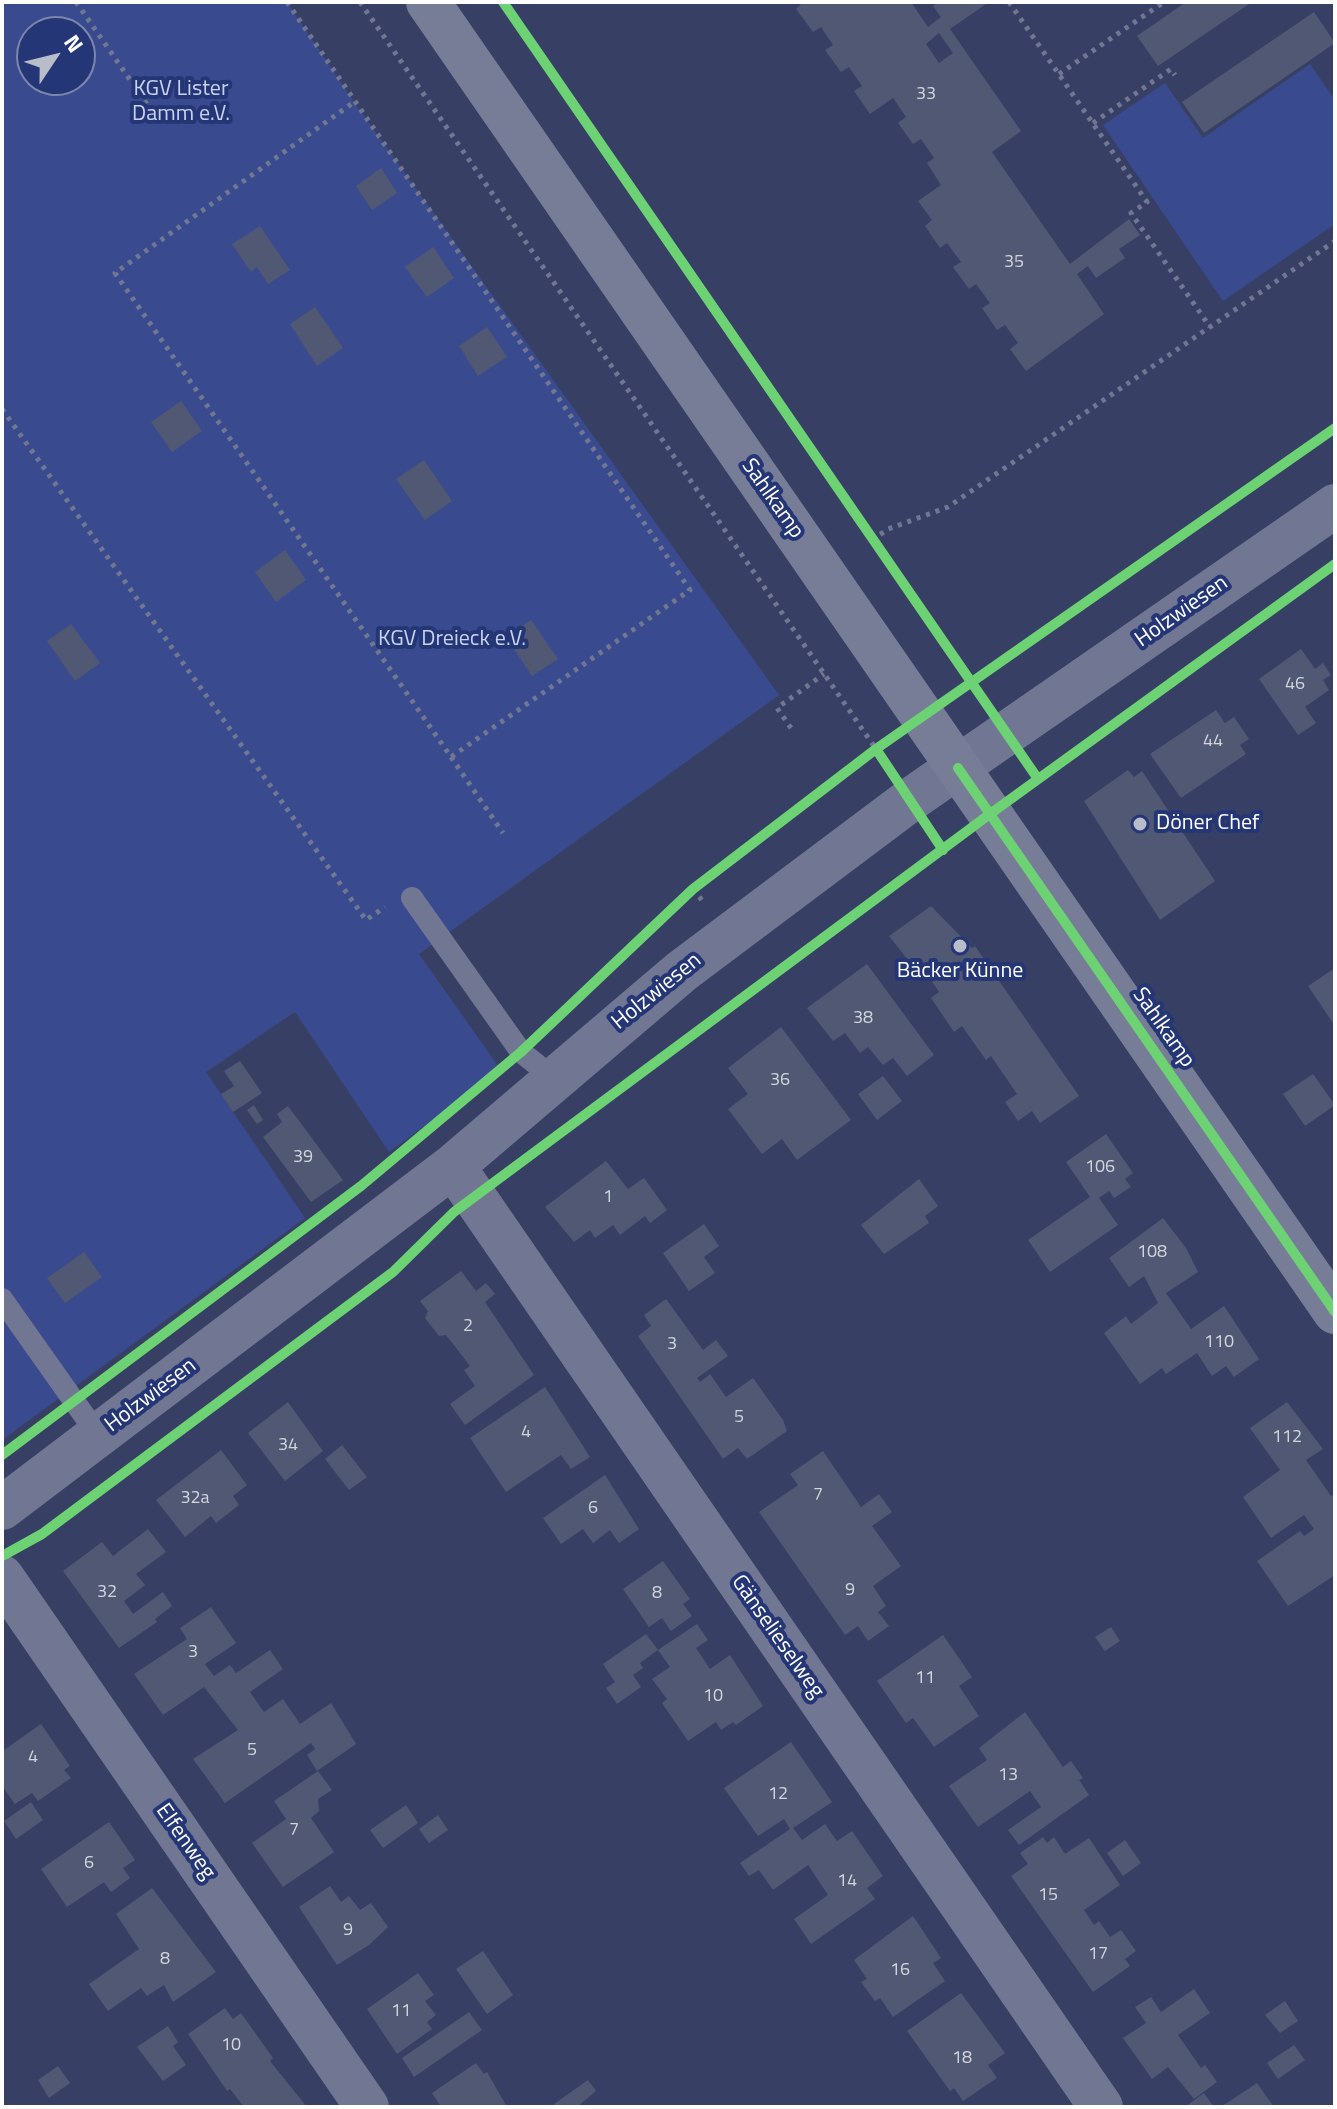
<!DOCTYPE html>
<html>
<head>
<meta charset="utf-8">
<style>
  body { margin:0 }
  #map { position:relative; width:1337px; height:2109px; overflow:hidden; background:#374064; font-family:"Titillium Web",sans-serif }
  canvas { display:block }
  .frame { position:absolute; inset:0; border:4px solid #fff; pointer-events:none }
  .north { position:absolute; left:16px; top:16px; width:80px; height:80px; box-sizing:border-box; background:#253676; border:2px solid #7c86ad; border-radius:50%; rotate:55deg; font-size:22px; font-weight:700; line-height:32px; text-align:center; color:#fff }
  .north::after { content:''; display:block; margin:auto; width:28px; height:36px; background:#b9bcc9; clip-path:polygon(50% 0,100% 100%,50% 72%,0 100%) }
</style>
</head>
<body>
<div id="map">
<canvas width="1337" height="2109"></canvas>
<div class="frame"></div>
<div class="north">N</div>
</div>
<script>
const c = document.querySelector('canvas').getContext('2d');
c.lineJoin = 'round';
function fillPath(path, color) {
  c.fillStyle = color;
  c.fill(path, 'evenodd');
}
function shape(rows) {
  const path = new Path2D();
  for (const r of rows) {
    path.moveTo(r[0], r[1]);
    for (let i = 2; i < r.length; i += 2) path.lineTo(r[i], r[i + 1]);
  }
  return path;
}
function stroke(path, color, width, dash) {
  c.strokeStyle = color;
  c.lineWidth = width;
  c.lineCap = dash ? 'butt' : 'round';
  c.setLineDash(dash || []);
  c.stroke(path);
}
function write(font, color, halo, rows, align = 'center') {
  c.font = font + ' "Titillium Web",sans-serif';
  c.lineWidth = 8;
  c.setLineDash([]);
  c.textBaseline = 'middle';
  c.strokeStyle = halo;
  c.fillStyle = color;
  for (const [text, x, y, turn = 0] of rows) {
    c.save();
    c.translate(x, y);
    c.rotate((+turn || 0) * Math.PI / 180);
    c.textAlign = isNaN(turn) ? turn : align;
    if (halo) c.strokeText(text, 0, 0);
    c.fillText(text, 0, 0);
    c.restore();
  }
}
fillPath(shape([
  [2,2,287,2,354,102,779,695,419,954,501,1070,389,1152,295,1012,206,1072,305,1218,2,1440],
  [32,32,80,32,80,80,32,80],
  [1310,64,1335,100,1335,224,1223,301,1103,125,1165,83,1203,138]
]), '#394b8e');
fillPath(shape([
  [803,2,911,2,928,27,941,17,933,6,938,2,989,2,950,29,1021,131,992,152,1070,264,1129,219,1140,235,1119,249,1125,258,1096,278,1088,266,1077,274,1104,314,1026,371,1010,349,1018,343,1005,325,997,330,982,308,990,303,976,284,969,289,953,267,961,262,947,243,940,248,925,226,932,220,918,201,941,185,927,163,934,158,921,139,913,144,898,123,906,117,893,98,870,114,854,91,862,86,849,67,841,72,825,50,833,45,821,27,813,32,796,9],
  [939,33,953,53,939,63,926,44],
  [1186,2,1252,2,1158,66,1137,36],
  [1314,12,1335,43,1204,133,1182,102],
  [381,168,397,193,372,210,356,186],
  [260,226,290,270,268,284,257,267,251,272,232,244],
  [433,247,454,278,427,297,405,267],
  [315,307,343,348,317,366,290,324],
  [487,327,507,357,478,376,459,346],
  [181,401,202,431,172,452,151,422],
  [424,460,452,501,425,520,396,479],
  [285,550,306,580,276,602,255,572],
  [531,620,558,659,532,676,506,637],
  [71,624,100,663,75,681,47,641],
  [1301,649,1315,669,1323,663,1331,675,1323,680,1329,690,1305,707,1316,723,1298,735,1259,679],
  [1216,710,1225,723,1234,717,1249,739,1240,745,1246,754,1181,798,1150,754],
  [1128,770,1134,777,1142,771,1215,881,1160,920,1084,801],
  [931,906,972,948,975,946,1079,1096,1040,1123,1032,1111,1018,1121,1005,1102,1017,1094,991,1056,986,1060,962,1026,954,1032,931,998,939,992,929,977,924,980,889,936],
  [867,964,934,1055,907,1076,893,1058,883,1065,868,1047,860,1053,845,1033,833,1041,807,1008],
  [1335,968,1335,1026,1308,986],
  [781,1027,851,1120,797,1160,782,1139,762,1154,728,1109,748,1094,728,1068],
  [240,1061,262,1093,233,1112,221,1094,234,1086,224,1071],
  [1313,1074,1335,1105,1305,1126,1283,1094],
  [883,1076,902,1101,877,1120,858,1094],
  [254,1105,263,1120,257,1124,247,1110],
  [288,1106,343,1180,311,1202,263,1137,282,1122,277,1114],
  [1106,1134,1133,1173,1125,1179,1131,1187,1114,1198,1109,1191,1099,1198,1118,1225,1050,1272,1028,1240,1090,1197,1066,1162],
  [606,1161,628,1189,644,1178,667,1210,650,1223,645,1216,620,1235,613,1225,595,1238,590,1230,574,1242,545,1207],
  [919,1179,938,1206,925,1216,929,1223,884,1254,861,1225],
  [1163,1218,1186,1248,1198,1272,1166,1293,1191,1329,1224,1306,1259,1359,1234,1377,1226,1366,1212,1376,1197,1353,1166,1374,1162,1368,1140,1384,1104,1333,1126,1316,1131,1324,1158,1303,1144,1276,1129,1287,1109,1258],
  [704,1224,719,1246,704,1257,715,1273,689,1291,663,1253],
  [84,1252,102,1277,65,1303,47,1278],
  [461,1271,476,1291,486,1283,495,1294,485,1302,534,1375,465,1425,450,1404,475,1386,464,1370,470,1366,446,1335,439,1336,425,1318,428,1311,420,1301],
  [666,1299,703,1350,716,1340,728,1356,697,1378,700,1382,710,1374,726,1397,753,1378,783,1420,787,1431,747,1459,738,1448,723,1459,638,1336,651,1326,644,1315],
  [545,1387,590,1457,571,1469,561,1455,506,1492,470,1438],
  [288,1402,323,1451,285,1481,248,1433],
  [1287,1402,1323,1449,1306,1460,1331,1496,1335,1494,1335,1575,1288,1606,1257,1561,1300,1531,1304,1536,1314,1529,1304,1515,1271,1538,1243,1497,1280,1470,1250,1428],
  [342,1445,367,1477,349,1490,325,1459],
  [221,1450,247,1485,233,1496,239,1505,216,1523,211,1516,185,1537,156,1500],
  [823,1451,861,1507,879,1494,892,1512,872,1526,901,1566,873,1586,886,1606,878,1612,889,1626,868,1641,858,1626,845,1635,759,1512,798,1485,790,1474],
  [605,1475,639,1529,619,1543,610,1530,593,1543,583,1529,561,1544,543,1518],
  [148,1529,166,1552,136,1574,145,1585,124,1601,133,1614,163,1592,172,1606,155,1619,157,1622,119,1648,63,1571,102,1542,113,1556],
  [663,1561,690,1599,683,1604,692,1616,671,1631,662,1618,649,1627,623,1589],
  [211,1607,236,1643,205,1664,214,1676,230,1665,236,1673,270,1650,283,1669,250,1692,264,1712,283,1699,300,1724,331,1703,356,1744,317,1771,307,1755,315,1749,311,1743,225,1803,193,1759,238,1730,204,1687,163,1715,134,1674,187,1639,180,1628],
  [697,1624,708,1640,696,1648,710,1669,730,1655,763,1706,736,1725,733,1722,721,1730,716,1722,688,1741,662,1703,667,1699,652,1679,670,1667,658,1650,640,1663,643,1668,633,1675,641,1687,617,1704,606,1688,615,1682,603,1664,646,1634,658,1650],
  [1111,1627,1120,1641,1105,1651,1095,1637],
  [943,1635,972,1677,959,1686,979,1716,934,1747,913,1718,906,1723,877,1681],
  [1025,1712,1063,1767,1071,1761,1083,1778,1079,1780,1089,1795,1019,1845,1008,1830,1041,1807,1030,1791,978,1827,949,1786,987,1760,979,1748],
  [41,1724,70,1766,64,1770,71,1778,38,1801,32,1793,15,1804,2,1786,2,1747,4,1750],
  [791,1742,832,1802,793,1828,802,1840,825,1824,837,1841,852,1831,883,1876,867,1888,875,1899,811,1944,794,1919,828,1895,808,1865,773,1890,759,1870,749,1876,740,1863,790,1829,784,1819,758,1836,724,1788],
  [318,1771,332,1790,318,1799,319,1811,311,1818,334,1852,283,1887,252,1843,286,1819,274,1801],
  [31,1802,43,1820,16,1839,4,1821],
  [406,1805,418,1823,383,1848,370,1830],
  [438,1815,448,1830,429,1843,419,1829],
  [109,1822,135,1860,123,1868,130,1878,111,1892,104,1882,67,1907,41,1869],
  [1043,1837,1047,1843,1054,1837,1065,1854,1089,1838,1120,1885,1084,1910,1094,1925,1099,1921,1110,1937,1121,1930,1136,1951,1125,1959,1130,1966,1093,1992,1011,1876,1028,1864,1020,1853],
  [1125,1840,1141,1863,1123,1876,1107,1853],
  [330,1886,341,1902,349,1896,360,1910,371,1903,388,1927,369,1945,337,1965,299,1907],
  [152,1888,216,1972,173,2002,164,1985,147,1996,141,1988,108,2011,89,1984,139,1949,116,1914],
  [913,1916,941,1958,933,1963,945,1981,893,2017,880,1998,875,2001,861,1982,867,1979,854,1960],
  [483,1951,513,1995,487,2014,456,1969],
  [418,1973,434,1995,425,2001,436,2015,427,2022,432,2029,397,2054,367,2009],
  [1194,1989,1210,2013,1178,2035,1201,2068,1205,2065,1217,2082,1194,2099,1168,2067,1152,2079,1123,2038,1146,2023,1135,2007,1151,1997,1161,2012],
  [961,1993,1005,2053,988,2065,997,2078,963,2101,954,2088,950,2091,907,2031],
  [1285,2001,1298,2021,1280,2033,1265,2015],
  [225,2008,233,2019,241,2013,273,2058,270,2061,307,2107,244,2107,230,2089,227,2091,188,2034],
  [469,2012,482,2030,414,2077,402,2058],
  [168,2026,178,2042,173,2046,186,2065,163,2081,137,2047],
  [1294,2045,1305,2060,1278,2079,1267,2063],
  [476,2063,484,2074,487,2072,507,2107,441,2107,432,2093],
  [58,2066,70,2083,49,2098,38,2080],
  [588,2080,596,2091,577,2107,550,2107],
  [1257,2083,1274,2107,1219,2107,1227,2103],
  [1204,2093,1214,2107,1185,2107]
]), '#505874');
stroke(shape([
  [76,2,151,110],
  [287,2,690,590,451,757,115,273,354,102],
  [360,2,876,749],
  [1009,2,1147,202,1131,213,1210,327],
  [1059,74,1164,2],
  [1093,123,1171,69,1175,75],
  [2,409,366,920,385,907],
  [872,540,888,529,948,507,1335,241],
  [791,728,777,708,824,674],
  [451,757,503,833],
  [693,889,704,903]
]), '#717793', 5, [4, 6]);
stroke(shape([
  [412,898,521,1052,555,1079],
  [2,1299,98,1435]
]), '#717793', 22);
stroke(shape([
  [453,1166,1101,2107],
  [2,1508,453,1166,682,971,910,800,1335,506],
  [2,1577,367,2107]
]), '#717793', 44);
stroke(shape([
  [428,2,1335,1312]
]), '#777d97', 44);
stroke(shape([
  [503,2,1038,779],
  [876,749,943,850],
  [958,768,1335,1312],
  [2,1455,361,1186,521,1052,693,889,876,749,1335,428],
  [2,1556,42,1534,393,1272,454,1212,990,814,1335,564]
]), '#6cd273', 10);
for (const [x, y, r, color] of [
  [1140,824,8,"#b9bcc9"],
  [960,946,8,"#b9bcc9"]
]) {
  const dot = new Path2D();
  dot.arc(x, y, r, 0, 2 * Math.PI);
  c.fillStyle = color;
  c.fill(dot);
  stroke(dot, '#253676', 3);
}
write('18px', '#d3d5dc', null, [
  ["33",926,95],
  ["35",1014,263],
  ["46",1295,685],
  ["44",1213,742],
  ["38",863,1019],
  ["36",780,1081],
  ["39",303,1158],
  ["106",1100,1168],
  ["1",608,1198],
  ["108",1152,1253],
  ["2",468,1327],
  ["110",1219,1343],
  ["3",672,1345],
  ["5",739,1418],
  ["4",526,1433],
  ["112",1287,1438],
  ["34",288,1446],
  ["7",818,1496],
  ["32a",195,1499],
  ["6",593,1509],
  ["9",850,1591],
  ["32",107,1593],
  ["8",657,1594],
  ["3",193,1653],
  ["11",925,1679],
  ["10",713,1697],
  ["5",252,1751],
  ["4",33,1758],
  ["13",1008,1776],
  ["12",778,1795],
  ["7",294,1831],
  ["6",89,1864],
  ["14",847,1882],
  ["15",1048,1896],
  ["9",348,1931],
  ["17",1098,1955],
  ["8",165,1960],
  ["16",900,1971],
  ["11",401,2012],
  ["10",231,2046],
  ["18",962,2059]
]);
write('22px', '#c8d2f2', '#253676', [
  ["KGV Lister",181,90],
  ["Damm e.V.",181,115],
  ["KGV Dreieck e.V.",452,640]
]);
write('22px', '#fff', '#253676', [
  ["Sahlkamp",772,499,55],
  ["Holzwiesen",1182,612,-35],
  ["Holzwiesen",657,992,-39],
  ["Sahlkamp",1163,1028,55],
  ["Holzwiesen",151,1396,-37],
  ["Gänselieselweg",777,1637,55],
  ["Elfenweg",185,1842,55]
]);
write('22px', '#fff', '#253676', [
  ["Döner Chef",1156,824],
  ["Bäcker Künne",960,972,"center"]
], 'left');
</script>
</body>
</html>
